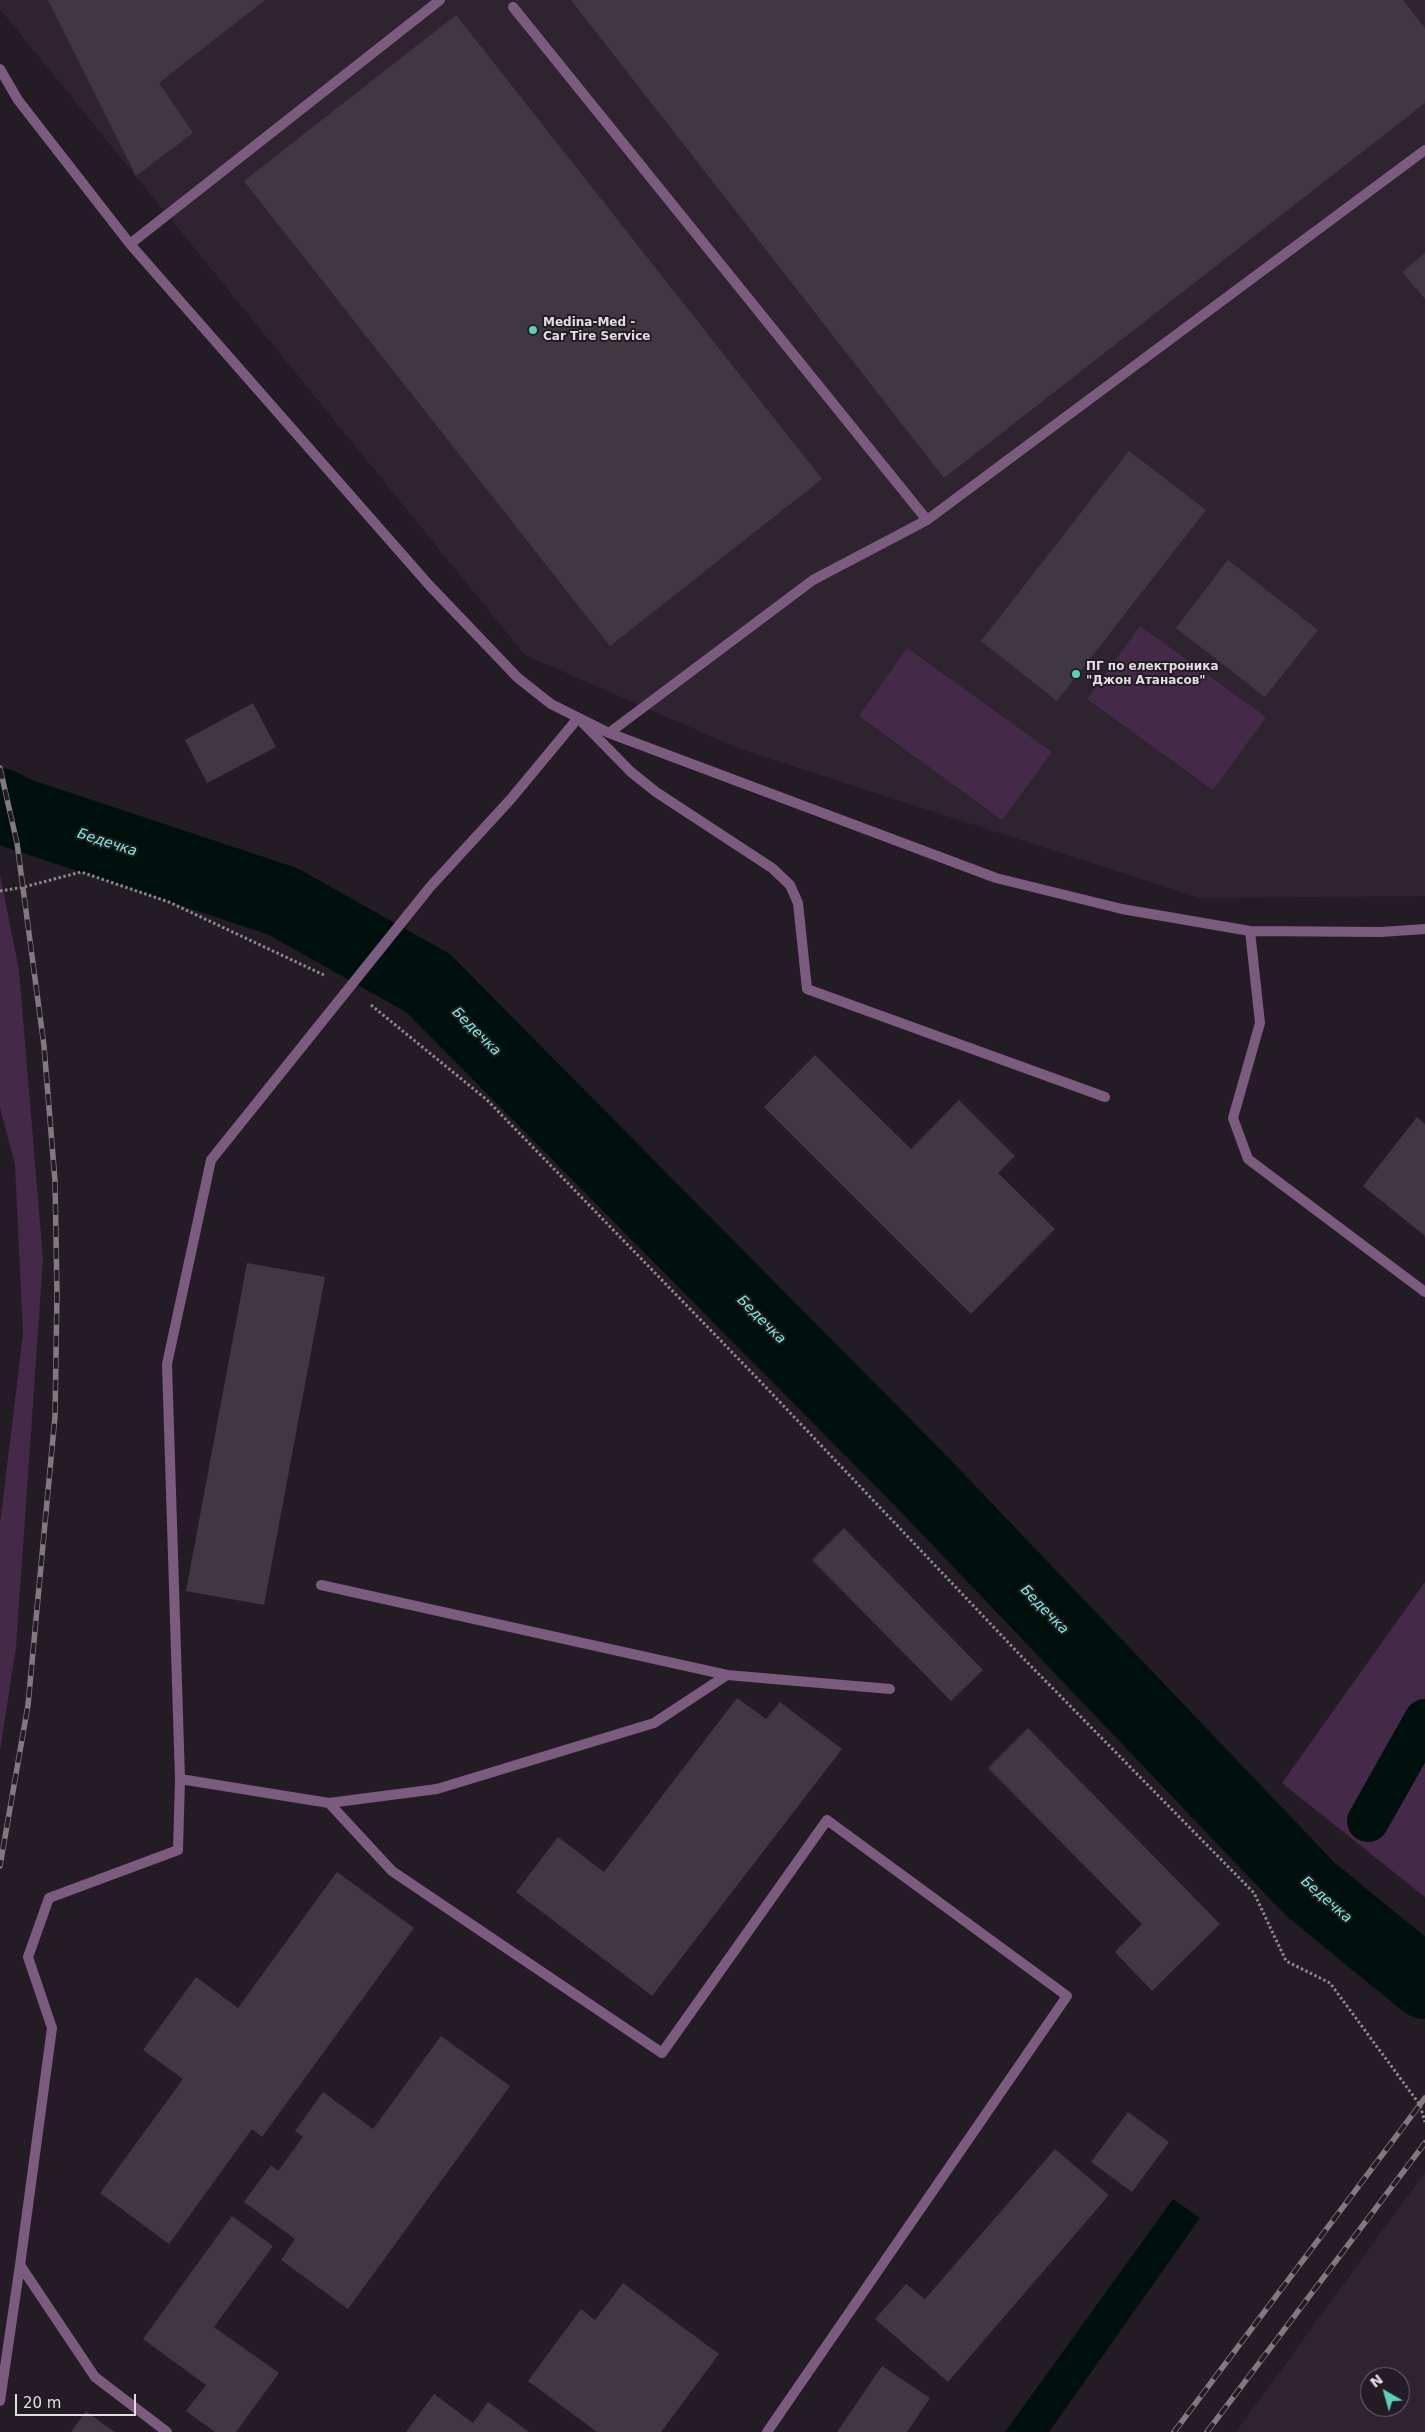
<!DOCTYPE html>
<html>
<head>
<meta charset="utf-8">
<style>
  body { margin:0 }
  #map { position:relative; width:1425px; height:2432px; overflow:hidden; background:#241c24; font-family:"DejaVu Sans",sans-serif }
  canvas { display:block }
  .north { position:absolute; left:1360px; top:2367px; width:50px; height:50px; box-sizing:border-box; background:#241c24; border:1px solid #706970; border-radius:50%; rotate:322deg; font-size:14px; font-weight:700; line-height:20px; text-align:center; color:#e2dde3 }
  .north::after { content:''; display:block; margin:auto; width:18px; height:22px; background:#5cceba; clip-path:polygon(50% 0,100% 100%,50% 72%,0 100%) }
  .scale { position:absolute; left:15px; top:2394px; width:121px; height:22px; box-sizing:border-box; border:2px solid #e2dde3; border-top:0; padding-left:6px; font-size:15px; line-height:18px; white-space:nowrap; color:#e2dde3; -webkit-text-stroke:4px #241c24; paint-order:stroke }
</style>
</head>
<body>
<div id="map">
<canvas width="1425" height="2432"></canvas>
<div class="north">N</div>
<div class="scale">20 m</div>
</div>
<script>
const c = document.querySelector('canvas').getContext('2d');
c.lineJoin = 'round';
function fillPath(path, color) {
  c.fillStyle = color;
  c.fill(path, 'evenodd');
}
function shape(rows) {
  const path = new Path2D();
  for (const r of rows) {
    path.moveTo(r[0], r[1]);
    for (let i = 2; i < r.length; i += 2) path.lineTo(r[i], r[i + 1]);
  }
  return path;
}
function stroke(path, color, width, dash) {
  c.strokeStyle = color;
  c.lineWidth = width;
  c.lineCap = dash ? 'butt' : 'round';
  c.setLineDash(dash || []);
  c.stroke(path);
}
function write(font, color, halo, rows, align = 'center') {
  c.font = font + ' "DejaVu Sans",sans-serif';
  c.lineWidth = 4;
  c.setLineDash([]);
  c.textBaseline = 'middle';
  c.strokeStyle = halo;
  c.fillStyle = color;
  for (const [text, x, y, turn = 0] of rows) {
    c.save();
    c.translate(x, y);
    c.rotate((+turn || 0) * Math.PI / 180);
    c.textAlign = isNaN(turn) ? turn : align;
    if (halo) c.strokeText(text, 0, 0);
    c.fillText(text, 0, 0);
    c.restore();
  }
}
fillPath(shape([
  [0,0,1425,0,1425,896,1200,898,740,749,525,655,0,9],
  [1425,2172,1425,2432,1236,2432],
  [1370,2377,1400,2377,1400,2407,1370,2407]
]), '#2f2330');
fillPath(shape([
  [1140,626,1266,717,1213,790,1087,699],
  [907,648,1052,752,1002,820,859,716],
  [0,875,19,970,43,1259,16,1647,0,1751,0,1524,23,1334,15,1164,0,1108],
  [1425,1582,1425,1897,1282,1783]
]), '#452949');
fillPath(shape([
  [1173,2199,1200,2218,1049,2432,1005,2432]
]), '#00110d');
stroke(shape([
  [1368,1821,1425,1720]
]), '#00110d', 42);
stroke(shape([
  [0,804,17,813,282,901,428,983,923,1483,1310,1889,1425,1983]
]), '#00110d', 72);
fillPath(shape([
  [48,0,265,0,159,83,193,133,136,176],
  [571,0,1403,0,1425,28,1425,103,944,478],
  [456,15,822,479,610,646,244,181],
  [1425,253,1425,299,1402,272],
  [1129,451,1206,510,1057,701,981,641],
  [1228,560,1318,630,1265,697,1176,628],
  [253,703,276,747,207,783,185,740],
  [815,1055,911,1149,959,1100,1015,1156,998,1173,1055,1229,971,1314,764,1107],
  [1417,1117,1425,1124,1425,1236,1363,1186],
  [247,1263,325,1277,264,1605,186,1591],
  [844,1528,983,1670,951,1701,812,1560],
  [737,1698,766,1719,780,1702,842,1749,652,1996,516,1892,558,1837,604,1872],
  [1028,1728,1220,1924,1152,1991,1115,1952,1142,1924,988,1768],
  [337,1872,414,1928,262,2137,252,2129,169,2244,100,2193,183,2079,143,2050,196,1977,238,2008],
  [441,2036,510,2086,348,2309,281,2260,295,2239,244,2202,271,2165,278,2171,303,2137,295,2131,323,2092,373,2129],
  [1128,2112,1169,2142,1132,2192,1091,2162],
  [1055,2149,1109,2195,948,2382,875,2319,906,2284,925,2299],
  [232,2216,273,2246,214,2327,279,2373,236,2432,215,2432,186,2411,206,2385,143,2339],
  [623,2283,719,2354,661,2432,597,2432,528,2381,581,2309,595,2320],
  [882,2366,930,2398,907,2432,837,2432],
  [434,2394,473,2423,488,2402,529,2432,406,2432],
  [86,2411,103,2424,115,2432,71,2432]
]), '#403841');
stroke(shape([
  [0,891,24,887,81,872,169,902,326,976],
  [371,1005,487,1100,759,1380,1022,1657,1254,1893,1286,1961,1330,1983,1420,2105,1425,2122]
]), '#8c868d', 3, [2.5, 2.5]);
stroke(shape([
  [513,7,927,520],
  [0,69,18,100,130,244,429,585,518,678,551,704,609,733,996,878,1122,909,1250,931,1381,932,1425,929],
  [130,244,440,0],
  [609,733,813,580,927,520,1425,150],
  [1250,931,1260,1023,1233,1118,1248,1159,1425,1292],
  [321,1585,727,1675],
  [890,1689,727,1675,654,1723,437,1789,329,1803,180,1779,167,1364,211,1160,430,887,510,800,578,718,631,772,656,792,772,868,790,885,798,903,807,989,1105,1097],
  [329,1803,392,1871,662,2053,827,1820,1067,1996,767,2432],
  [0,2401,20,2265],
  [167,2432,95,2377,20,2265,52,2028,28,1957,49,1898,178,1850,180,1779]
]), '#7b5c7f', 10);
const rail = shape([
  [0,768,17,843,44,1046,55,1181,57,1294,55,1416,28,1705,0,1866],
  [1174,2432,1425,2098],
  [1207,2432,1425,2143]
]);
stroke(rail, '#807980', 5.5);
stroke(rail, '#241c24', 4, [11]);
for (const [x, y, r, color] of [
  [533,330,5,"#5cceba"],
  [1076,674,5,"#5cceba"]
]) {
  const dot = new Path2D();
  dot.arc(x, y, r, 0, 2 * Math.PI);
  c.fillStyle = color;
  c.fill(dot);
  stroke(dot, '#241c24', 2);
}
write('bold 12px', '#e2dde3', '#241c24', [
  ["Medina-Med -",543,323],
  ["Car Tire Service",543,337],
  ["ПГ по електроника",1086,667],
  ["\"Джон Атанасов\"",1086,681]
], 'left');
write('italic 14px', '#78f2dc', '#241c24', [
  ["Бедечка",107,843,18],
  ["Бедечка",476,1032,45],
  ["Бедечка",761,1320,45],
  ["Бедечка",1044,1610,46],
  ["Бедечка",1326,1900,41]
]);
</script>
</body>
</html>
